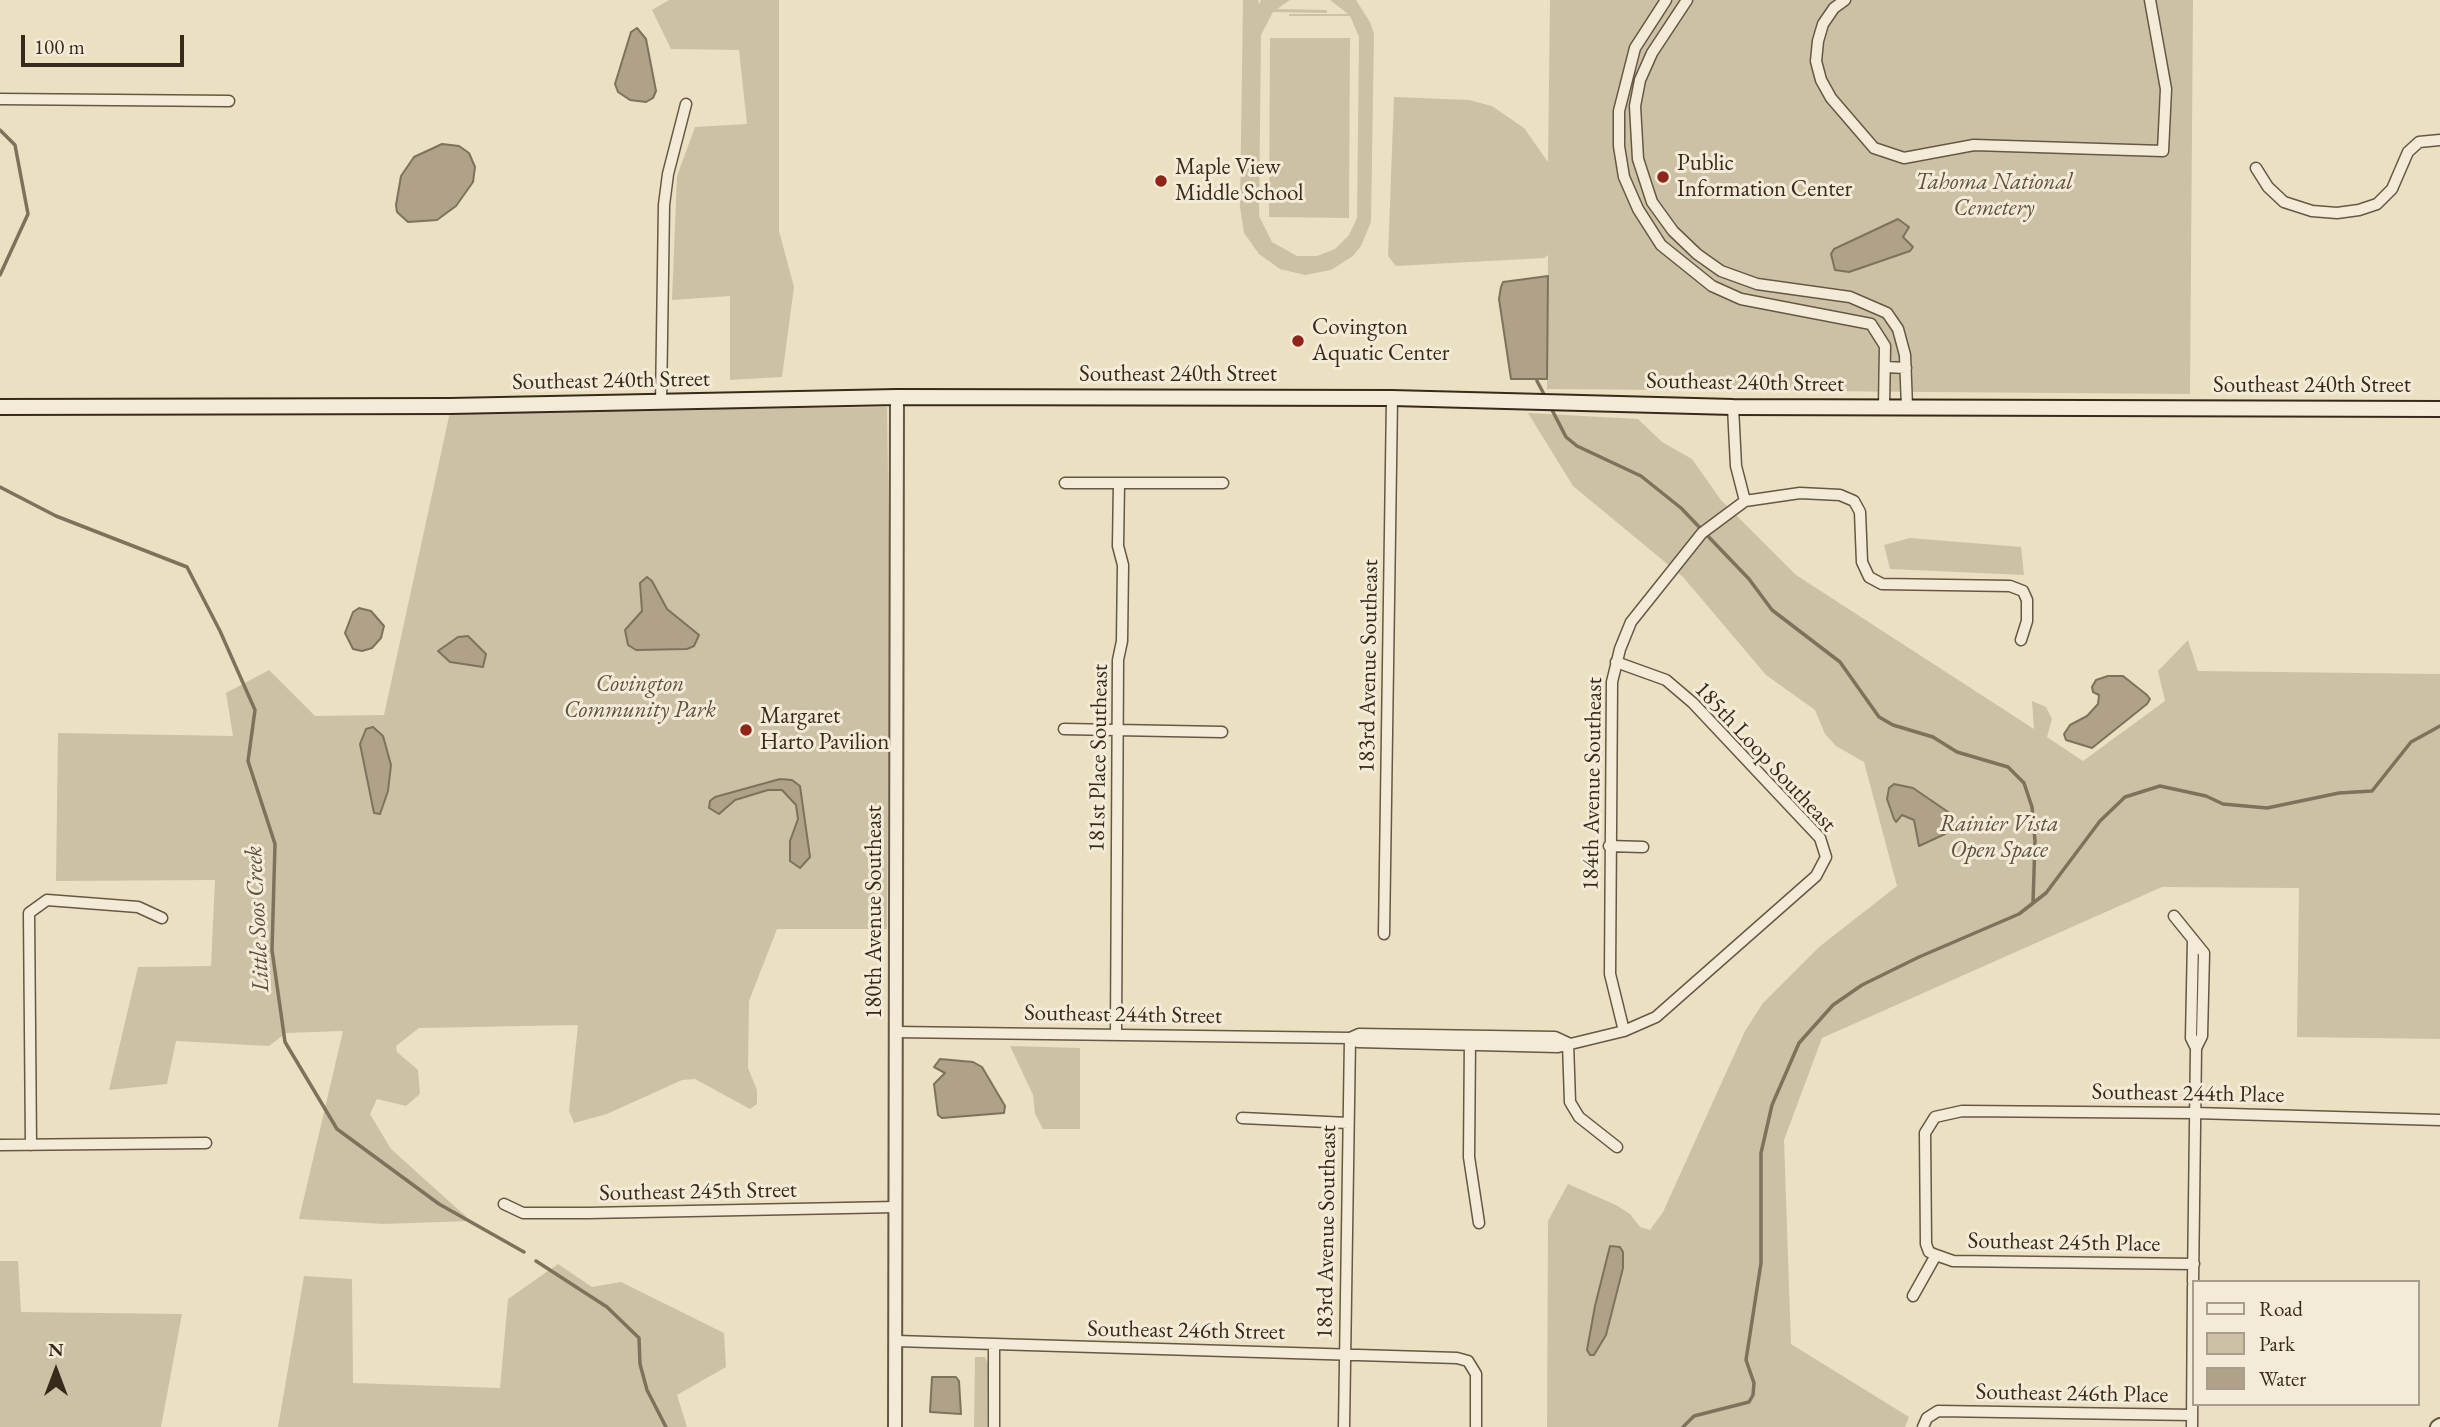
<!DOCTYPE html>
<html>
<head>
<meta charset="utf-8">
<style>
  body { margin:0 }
  #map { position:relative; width:2440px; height:1427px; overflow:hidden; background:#ece0c2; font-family:"EB Garamond",serif }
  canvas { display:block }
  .legend { position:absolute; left:2192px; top:1280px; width:228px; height:126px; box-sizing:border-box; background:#f3ebd7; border:2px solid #a89e8b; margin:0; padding:9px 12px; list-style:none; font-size:21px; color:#382a1a }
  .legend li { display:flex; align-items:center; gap:14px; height:35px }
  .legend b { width:35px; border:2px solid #a89e8b }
  .north { position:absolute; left:21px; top:1336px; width:70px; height:70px; -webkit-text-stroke:5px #f3ebd7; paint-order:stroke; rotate:0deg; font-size:19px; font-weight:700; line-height:28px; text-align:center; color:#382a1a }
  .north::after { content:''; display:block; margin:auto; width:24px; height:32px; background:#382a1a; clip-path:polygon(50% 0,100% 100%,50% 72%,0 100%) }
  .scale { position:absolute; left:21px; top:35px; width:163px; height:32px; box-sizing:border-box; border:4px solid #382a1a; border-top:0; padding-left:9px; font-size:21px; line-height:24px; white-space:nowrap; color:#382a1a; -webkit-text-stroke:5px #f3ebd7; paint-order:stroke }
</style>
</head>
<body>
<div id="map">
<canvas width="2440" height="1427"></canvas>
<ul class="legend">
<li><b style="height:9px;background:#f3ebd7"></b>Road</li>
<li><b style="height:19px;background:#cdc1a5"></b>Park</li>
<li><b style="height:19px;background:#afa289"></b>Water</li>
</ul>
<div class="north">N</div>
<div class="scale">100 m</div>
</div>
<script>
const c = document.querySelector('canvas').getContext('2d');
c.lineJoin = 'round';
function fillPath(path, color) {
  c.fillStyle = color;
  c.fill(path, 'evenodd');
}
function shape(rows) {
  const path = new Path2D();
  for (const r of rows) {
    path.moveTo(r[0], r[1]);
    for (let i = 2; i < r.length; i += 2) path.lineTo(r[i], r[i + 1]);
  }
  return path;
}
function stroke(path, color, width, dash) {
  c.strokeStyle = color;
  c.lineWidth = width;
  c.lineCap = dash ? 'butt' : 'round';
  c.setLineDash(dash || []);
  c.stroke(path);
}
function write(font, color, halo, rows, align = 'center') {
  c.font = font + ' "EB Garamond",serif';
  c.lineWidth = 6;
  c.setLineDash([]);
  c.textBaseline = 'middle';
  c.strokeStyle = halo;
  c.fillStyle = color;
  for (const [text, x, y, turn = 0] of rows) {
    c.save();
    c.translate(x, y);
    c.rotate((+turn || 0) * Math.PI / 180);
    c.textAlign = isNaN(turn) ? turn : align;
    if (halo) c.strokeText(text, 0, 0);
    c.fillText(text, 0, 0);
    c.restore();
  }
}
fillPath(shape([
  [669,0,779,0,779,231,794,287,782,377,730,380,730,296,672,300,677,176,695,127,747,124,739,50,671,49,652,10],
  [1243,0,1258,0,1259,4,1261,0,1290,0,1277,9,1327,10,1327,13,1273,12,1261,35,1259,216,1272,242,1297,256,1317,256,1335,249,1349,235,1357,218,1359,37,1350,16,1289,16,1289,14,1348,14,1330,0,1356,0,1370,22,1374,34,1371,222,1361,246,1353,256,1331,270,1305,275,1280,269,1259,254,1244,233,1240,207],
  [1550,0,2193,0,2190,394,1547,389,1548,255,1544,258,1396,266,1388,256,1394,97,1469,100,1492,106,1524,128,1548,162],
  [1270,38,1350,38,1349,218,1269,217],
  [887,407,890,605,887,929,777,929,749,1001,748,1068,757,1090,757,1104,750,1109,695,1079,682,1080,607,1114,574,1123,569,1111,578,1025,419,1028,396,1046,397,1052,418,1070,420,1094,406,1106,377,1099,370,1114,391,1149,471,1221,383,1224,299,1219,343,1031,286,1033,269,1046,176,1041,167,1084,109,1090,138,967,211,966,215,880,56,881,58,733,233,736,226,693,269,670,315,716,384,715,450,412],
  [1528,413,1638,419,1662,442,1692,459,1721,500,1796,575,2034,729,2032,701,2046,707,2052,719,2047,737,2083,761,2165,701,2158,671,2188,640,2198,671,2440,674,2440,1039,2297,1037,2299,888,2162,887,1822,1038,1784,1140,1791,1344,1909,1417,1905,1427,1547,1427,1548,1221,1568,1184,1616,1205,1630,1214,1640,1227,1650,1230,1663,1212,1745,1031,1763,1003,1819,947,1897,886,1864,762,1836,746,1825,734,1815,710,1766,675,1683,577,1573,486],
  [1910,538,2021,547,2024,575,1890,569,1884,545],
  [1010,1046,1080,1048,1080,1129,1043,1129,1035,1114,1033,1095],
  [0,1261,18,1261,21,1312,182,1314,161,1427,0,1427],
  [558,1264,592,1287,621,1282,724,1333,726,1367,677,1395,687,1427,278,1427,304,1276,352,1279,353,1383,500,1388,508,1299],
  [975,1357,985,1357,988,1364,987,1427,974,1427]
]), '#cdc1a5');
const water = shape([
  [637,28,646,39,656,91,653,98,646,102,630,100,618,92,615,84,631,32,637,28],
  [442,144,459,146,469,153,475,167,473,182,456,206,437,220,408,222,397,212,396,205,401,176,414,157,442,144],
  [1898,219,1909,227,1903,237,1913,247,1910,251,1849,272,1835,270,1831,254,1834,249,1898,219],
  [1548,276,1547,379,1511,379,1499,299,1501,287,1503,282,1548,276],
  [647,577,652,581,667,609,699,635,694,646,687,649,636,650,628,645,625,630,642,611,640,583,647,577],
  [359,608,371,611,384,626,381,638,372,648,362,651,353,649,345,633,353,612,359,608],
  [468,636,486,654,483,667,450,662,438,651,458,637,468,636],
  [2123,676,2147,695,2150,699,2147,704,2092,748,2066,740,2064,734,2070,725,2087,716,2098,704,2099,695,2093,692,2092,687,2096,680,2108,676,2123,676],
  [373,727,383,736,391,765,388,791,380,814,374,813,360,744,366,729,373,727],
  [780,779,792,780,800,786,810,857,800,868,790,861,790,841,798,819,796,805,782,790,768,790,735,800,719,814,709,808,710,801,715,797,780,779],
  [1894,784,1913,788,1954,816,1956,823,1945,834,1919,846,1914,820,1902,815,1896,822,1894,819,1887,799,1889,788,1894,784],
  [940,1059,973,1062,982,1067,1005,1106,1004,1113,942,1118,938,1115,934,1084,945,1073,934,1067,940,1059],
  [1610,1246,1620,1247,1623,1252,1623,1268,1606,1335,1594,1355,1590,1355,1587,1350,1595,1306,1610,1246],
  [932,1377,956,1377,959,1381,961,1414,930,1412,932,1377]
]);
fillPath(water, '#afa289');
stroke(water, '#7f725d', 2);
stroke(shape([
  [0,130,15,145,28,214,0,275],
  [1537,381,1546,398],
  [1551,408,1566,437,1577,446,1641,476,1681,508,1749,579,1772,610,1840,662,1879,717,1893,725,1933,737,1957,752,2008,767,2024,783,2032,807,2035,841,2033,903],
  [0,487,56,516,187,567,220,631,255,710,248,761,275,844,272,950,285,1042,337,1129,439,1204,524,1252],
  [536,1261,607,1307,639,1338,640,1364,647,1390,666,1427],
  [1683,1427,1694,1416,1749,1402,1753,1395,1754,1383,1746,1360,1761,1263,1761,1153,1772,1105,1799,1043,1833,1005,1862,985,1919,957,2019,914,2046,893,2100,821,2125,797,2160,786,2206,796,2223,804,2267,808,2339,793,2372,791,2411,742,2440,726]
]), '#7f725d', 3.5);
const minor = shape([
  [1666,0,1635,48,1619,111,1619,146,1624,177,1638,209,1661,245,1712,286,1741,299,1871,324,1885,346,1884,407],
  [1687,0,1652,53,1640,80,1635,106,1638,159,1652,202,1673,231,1697,254,1721,271,1757,284,1850,297,1887,313,1898,329,1905,355,1907,407],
  [1845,0,1834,8,1823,24,1818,41,1816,61,1821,80,1831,98,1874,148,1904,158,1974,145,2163,151,2166,89,2150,0],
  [0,99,229,101],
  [2256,168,2268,187,2284,202,2312,211,2337,213,2359,210,2377,204,2392,189,2408,152,2419,142,2440,140],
  [1885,367,1906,368],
  [661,403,664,205,668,174,686,104],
  [1733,407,1736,466,1745,501],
  [1065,483,1223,483],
  [1064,729,1222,732],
  [1609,846,1643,847],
  [2174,916,2204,953,2202,1036,2196,1048,2191,1038,2193,940],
  [1384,934,1392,398],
  [1624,1031,1610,974,1612,682,1620,649,1631,622,1702,533,1745,501,1800,493,1840,495,1854,501,1860,512,1862,562,1869,577,1882,584,2010,586,2023,591,2027,600,2027,621,2021,640],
  [895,1032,1350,1038,1344,1427],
  [1116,1034,1118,660,1122,641,1123,565,1118,546,1119,483],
  [1470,1039,1469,1157,1479,1223],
  [1568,1043,1555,1037,1359,1034,1350,1038,1358,1042,1558,1047,1624,1031,1656,1017,1816,876,1826,857,1820,838,1693,703,1666,680,1616,662],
  [1568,1043,1570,1102,1579,1117,1617,1147],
  [1242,1118,1348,1123],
  [0,1145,206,1143],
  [31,1145,29,913,47,900,138,907,162,918],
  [504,1204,523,1213,588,1213,896,1207],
  [1936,1255,1953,1261,2194,1264],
  [2193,1282,2196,1048],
  [1913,1296,1936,1255,1929,1252,1926,1244,1925,1133,1935,1117,1962,1111,2195,1113,2440,1120],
  [896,1341,1457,1358,1468,1361,1476,1374,1476,1427],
  [994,1346,994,1427],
  [1923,1427,1927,1418,1938,1411,2192,1415],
  [2192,1427,2193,1286]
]);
const tertiary = shape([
  [895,1427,897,397],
  [2437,1427,2440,1425]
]);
const secondary = shape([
  [0,407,450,406,897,397,1392,398,1733,407,2440,409]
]);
stroke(minor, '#655844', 13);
stroke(tertiary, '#655844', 16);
stroke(secondary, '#382a1a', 18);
stroke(minor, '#f3ebd7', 10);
stroke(tertiary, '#f3ebd7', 12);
stroke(secondary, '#f3ebd7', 14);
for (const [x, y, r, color] of [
  [1663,177,7,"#8f2418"],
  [1161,181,7,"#8f2418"],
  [1298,341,7,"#8f2418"],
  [746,730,7,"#8f2418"]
]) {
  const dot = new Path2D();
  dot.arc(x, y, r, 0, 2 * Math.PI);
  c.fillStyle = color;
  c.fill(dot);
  stroke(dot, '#f3ebd7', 2.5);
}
write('23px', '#382a1a', '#f3ebd7', [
  ["Public",1677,164],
  ["Information Center",1677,190],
  ["Maple View",1175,168],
  ["Middle School",1175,194],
  ["Covington",1312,328],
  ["Aquatic Center",1312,354],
  ["Margaret",760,717],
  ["Harto Pavilion",760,743]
], 'left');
write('italic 23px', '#5d503d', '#f3ebd7', [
  ["Tahoma National",1994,183],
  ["Cemetery",1994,209],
  ["Covington",640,685],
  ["Community Park",640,711],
  ["Rainier Vista",1999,825],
  ["Open Space",1999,851]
]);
write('23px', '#382a1a', '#f3ebd7', [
  ["Southeast 240th Street",1178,375],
  ["Southeast 240th Street",611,381,-1],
  ["Southeast 240th Street",1745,383,1],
  ["Southeast 240th Street",2312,386],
  ["183rd Avenue Southeast",1369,666,-89],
  ["185th Loop Southeast",1765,757,47],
  ["181st Place Southeast",1099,758,-89],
  ["184th Avenue Southeast",1593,784,-89],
  ["180th Avenue Southeast",875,912,-90],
  ["Southeast 244th Street",1123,1015,1],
  ["Southeast 244th Place",2188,1094,1],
  ["Southeast 245th Street",698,1192,-1],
  ["183rd Avenue Southeast",1327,1232,-89],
  ["Southeast 245th Place",2064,1243,1],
  ["Southeast 246th Street",1186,1331,1],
  ["Southeast 246th Place",2072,1394,1]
]);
write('italic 24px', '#5c4e3b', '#f3ebd7', [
  ["Little Soos Creek",258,919,-93]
]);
</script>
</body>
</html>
